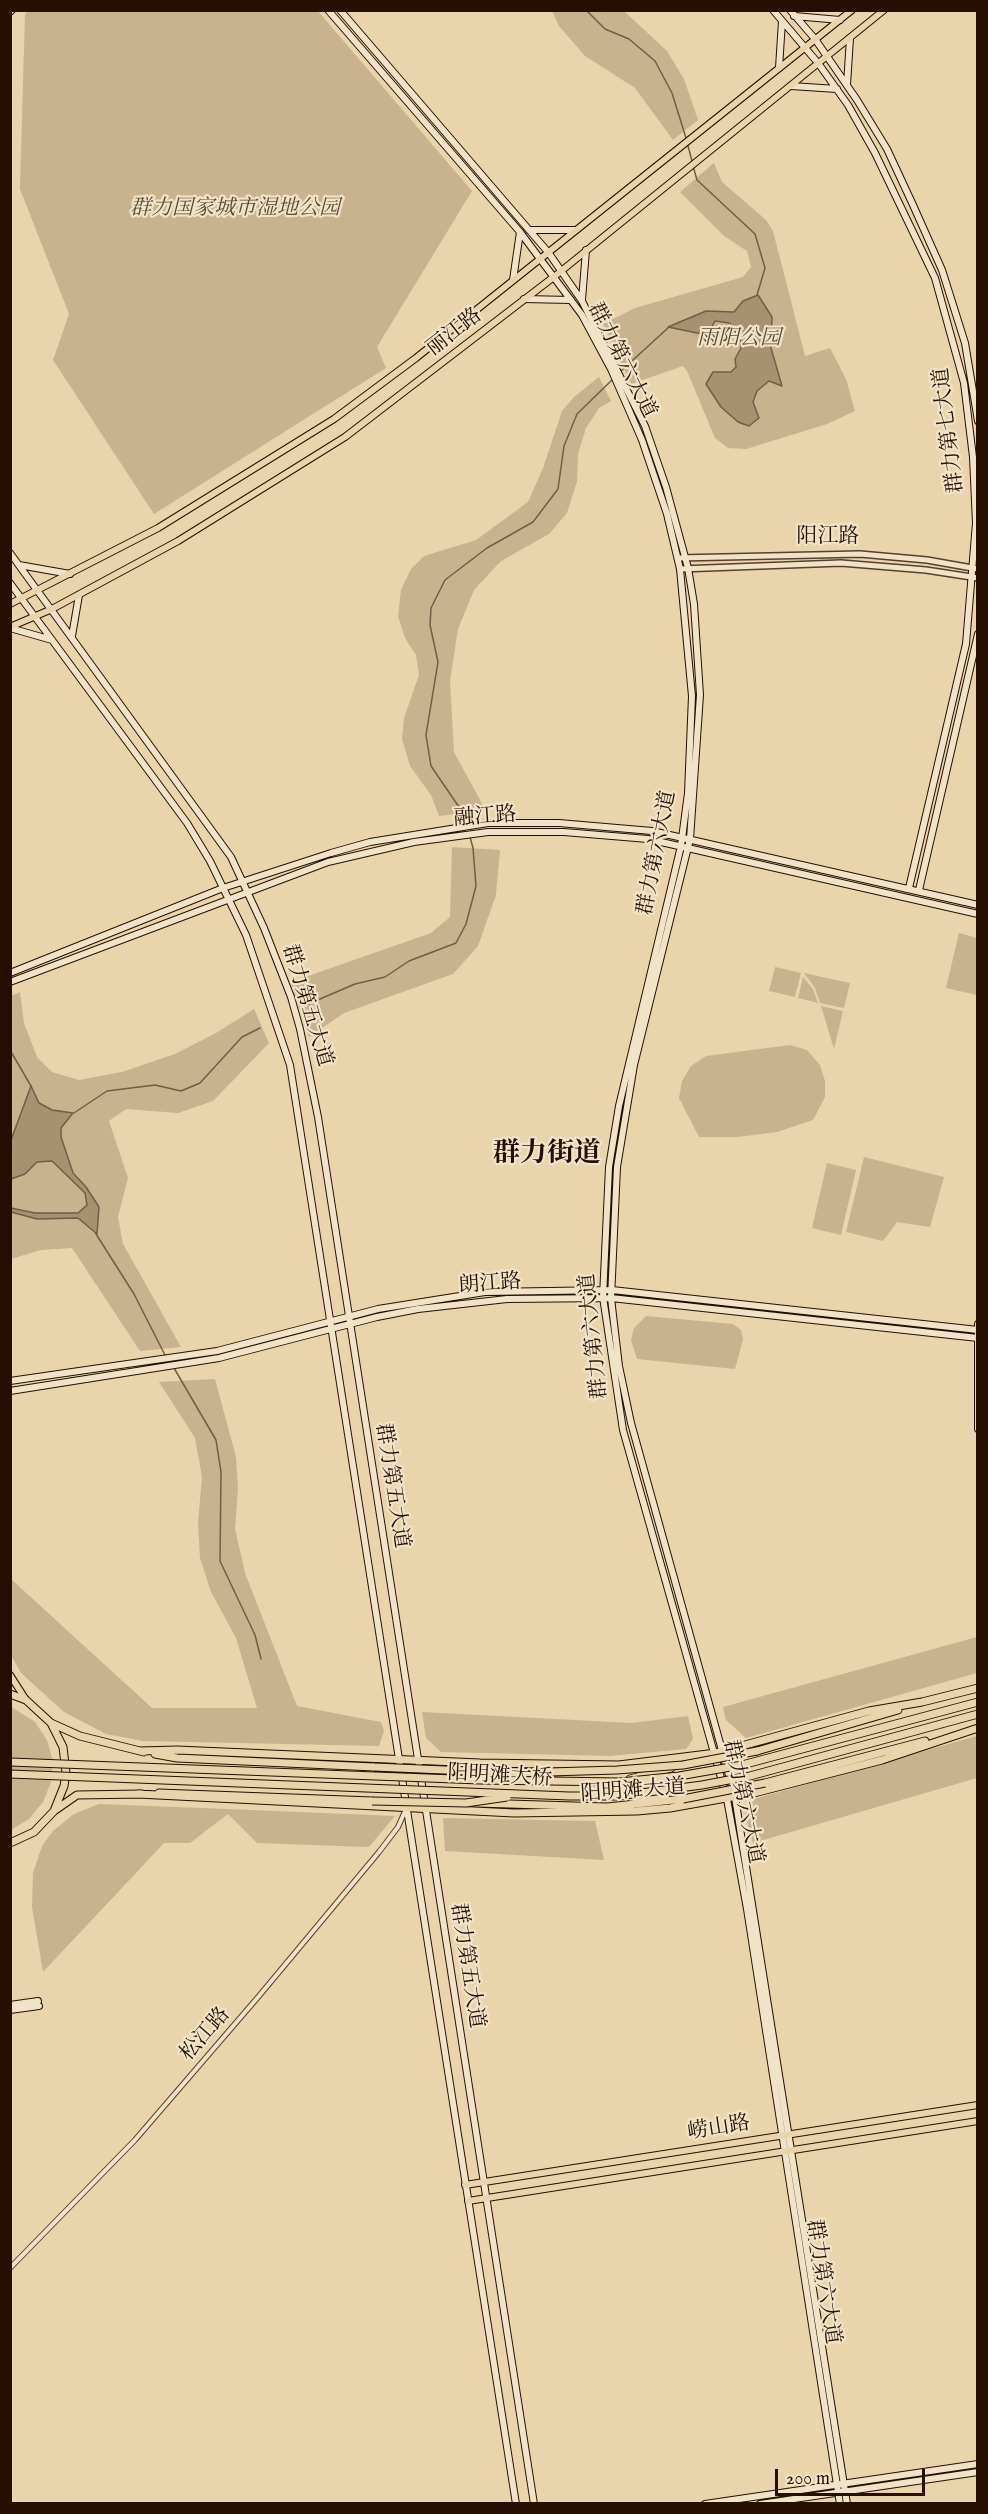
<!DOCTYPE html>
<html>
<head>
<meta charset="utf-8">
<style>
  body { margin:0 }
  #map { position:relative; width:988px; height:2514px; overflow:hidden; background:#e9d4ab; font-family:"IM FELL English",serif }
  canvas { display:block }
  .frame { position:absolute; inset:0; border:12px solid #260f01; pointer-events:none }
  .scale { position:absolute; left:775px; top:2469px; width:150px; height:27px; box-sizing:border-box; border:3px solid #260f01; border-top:0; padding-left:8px; font-size:18px; line-height:21px; white-space:nowrap; color:#260f01; -webkit-text-stroke:4px #f1e3c8; paint-order:stroke }
</style>
</head>
<body>
<div id="map">
<canvas width="988" height="2514"></canvas>
<div class="frame"></div>
<div class="scale">200 m</div>
</div>
<script>
const c = document.querySelector('canvas').getContext('2d');
c.lineJoin = 'round';
function fillPath(path, color) {
  c.fillStyle = color;
  c.fill(path, 'evenodd');
}
function shape(rows) {
  const path = new Path2D();
  for (const r of rows) {
    path.moveTo(r[0], r[1]);
    for (let i = 2; i < r.length; i += 2) path.lineTo(r[i], r[i + 1]);
  }
  return path;
}
function stroke(path, color, width, dash) {
  c.strokeStyle = color;
  c.lineWidth = width;
  c.lineCap = dash ? 'butt' : 'round';
  c.setLineDash(dash || []);
  c.stroke(path);
}
function write(font, color, halo, rows, align = 'center') {
  c.font = font + ' "IM FELL English","Noto Serif SC",serif';
  c.lineWidth = 4.5;
  c.setLineDash([]);
  c.textBaseline = 'middle';
  c.strokeStyle = halo;
  c.fillStyle = color;
  for (const [text, x, y, turn = 0] of rows) {
    c.save();
    c.translate(x, y);
    c.rotate((+turn || 0) * Math.PI / 180);
    c.textAlign = isNaN(turn) ? turn : align;
    if (halo) c.strokeText(text, 0, 0);
    c.fillText(text, 0, 0);
    c.restore();
  }
}
fillPath(shape([
  [317,10,472,191,377,347,386,368,154,514,53,360,69,314,20,189,25,14,30,10],
  [552,11,624,11,667,51,684,79,698,120,673,140,635,88,585,56,559,26],
  [714,163,722,182,766,220,773,231,805,356,830,348,846,379,855,411,827,424,746,449,728,448,715,438,687,371,683,366,631,384,603,324,635,308,743,277,751,267,747,251,724,236,680,192],
  [599,377,611,401,599,408,586,428,578,454,577,481,567,513,549,534,501,561,474,590,458,629,450,681,454,752,486,811,439,816,431,795,410,766,402,739,404,718,419,675,416,655,405,638,398,616,401,590,411,569,424,556,476,540,528,502,543,468,562,411,574,397],
  [452,847,500,850,496,895,478,946,453,974,344,1013,309,1037,291,982,431,933,450,917],
  [959,933,977,938,977,995,946,988],
  [775,967,801,973,795,997,769,991],
  [804,973,850,983,844,1008,820,1003,815,988],
  [803,977,813,989,818,1003,798,998],
  [20,992,24,1023,37,1057,52,1072,79,1080,122,1072,175,1054,216,1033,254,1009,269,1043,213,1101,178,1113,126,1109,109,1121,128,1178,118,1217,123,1244,181,1347,140,1351,72,1248,41,1250,11,1259,11,996],
  [821,1006,843,1011,834,1049],
  [790,1045,807,1050,820,1065,825,1081,825,1097,813,1120,777,1132,737,1137,699,1137,679,1098,682,1081,691,1066,706,1056],
  [864,1157,944,1177,930,1227,897,1222,883,1241,846,1232],
  [827,1163,856,1170,841,1235,812,1228],
  [646,1316,733,1324,741,1330,743,1339,735,1369,637,1359,631,1340,634,1328],
  [215,1379,236,1457,238,1489,235,1529,245,1573,297,1706,381,1722,384,1731,379,1746,143,1741,106,1734,64,1712,21,1673,11,1655,11,1579,152,1708,257,1708,236,1638,211,1592,200,1558,198,1523,202,1477,195,1438,159,1382],
  [977,1637,977,1673,746,1738,726,1720,723,1707],
  [10,1706,35,1722,47,1740,53,1761,51,1782,43,1802,29,1819,11,1830],
  [422,1712,632,1723,688,1716,693,1739,686,1749,610,1756,441,1752,426,1738],
  [977,1736,977,1778,753,1843,745,1814,754,1799],
  [99,1804,227,1809,395,1816,369,1847,257,1843,228,1814,190,1843,164,1843,43,1972,32,1907,33,1873,42,1846,53,1831,74,1814],
  [443,1818,595,1821,604,1860,445,1851]
]), '#c8b38e');
const water = shape([
  [758,295,772,317,771,348,782,386,769,381,757,391,753,402,759,418,749,426,738,422,721,407,706,384,713,372,731,372,736,367,735,359,741,348,740,338,729,323,715,321,710,330,702,334,668,327,706,311,734,312,743,301,758,295],
  [31,1086,39,1103,52,1110,73,1113,61,1128,61,1137,73,1173,86,1187,99,1207,97,1234,78,1218,37,1219,11,1212,11,1208,35,1213,78,1213,87,1205,85,1193,52,1161,37,1162,25,1174,11,1179,11,1140,31,1086]
]);
fillPath(water, '#a79171');
stroke(water, '#735d44', 1.5);
stroke(shape([
  [586,10,605,29,629,39,655,61,672,93,686,138],
  [688,146,692,161],
  [693,166,697,180,755,234,765,268,757,295],
  [621,371,669,327],
  [465,824,461,810,431,766,426,735,438,662,430,625,431,608,445,580,487,548,533,522,558,489,564,446,577,414,614,378],
  [306,1005,355,984,385,977,409,961,456,943,466,924,476,886,473,848,470,837],
  [10,1050,31,1086],
  [74,1113,107,1091,155,1085,181,1091,200,1083,242,1037,260,1028],
  [96,1234,134,1294,166,1357],
  [174,1368,216,1440,221,1472,220,1561,255,1635,261,1659]
]), '#735d44', 1.5);
const minor = shape([
  [10,2268,135,2140,259,1996,379,1852,398,1827,406,1809]
]);
const tertiary = shape([
  [678,558,860,554,927,560,978,569],
  [680,569,841,563,926,570,978,578]
]);
const secondary = shape([
  [328,10,520,232,582,315,611,369,642,440,667,514,680,569,692,696,688,793,681,846,619,1106,609,1167,603,1297,623,1430,727,1799,747,1909,840,2504],
  [340,10,548,252,582,301,645,426,666,487,688,568,694,604,700,695,690,839,634,1065,617,1167,611,1298,619,1366,631,1423,735,1797,847,2504],
  [773,10,818,63,848,105,875,153,935,278,964,383,973,457,976,523,966,644,909,888],
  [790,10,815,39,857,100,887,149,913,205,942,270,965,343,978,421],
  [10,12,12,10],
  [794,16,840,20],
  [779,68,782,21],
  [847,85,850,38],
  [791,86,837,89],
  [529,230,575,230],
  [513,280,520,232],
  [524,299,571,300],
  [582,300,586,250],
  [10,553,231,857,264,928,291,997,300,1029,318,1117,534,2504],
  [19,565,70,574],
  [10,583,187,823,210,861,246,935,290,1065,516,2504],
  [10,628,52,640],
  [72,636,79,595],
  [919,890,978,634],
  [10,973,223,888,331,853,370,842,488,823,559,823,652,831,978,905],
  [10,982,328,862,414,842,488,832,564,832,648,839,978,914],
  [10,1381,217,1351,378,1309,485,1292,612,1290,978,1330],
  [10,1391,219,1358,377,1317,418,1309,507,1299,611,1298,978,1338],
  [10,2005,38,2001],
  [10,2010,39,2006],
  [705,2504,978,2464],
  [760,2504,978,2472]
]);
const primary = shape([
  [10,604,158,528,334,419,416,358,852,10],
  [10,627,52,609,178,541,345,437,555,276,884,10],
  [978,1324,978,1429],
  [10,1675,26,1700],
  [465,2185,978,2105],
  [468,2201,978,2121]
]);
const trunk = shape([
  [10,1694,26,1700,51,1723,63,1747,66,1773,64,1786,54,1811,34,1832,10,1843],
  [51,1723,80,1736,144,1752],
  [140,1751,177,1750,480,1763,619,1765,716,1753,869,1711,922,1702,978,1688],
  [757,1751,898,1710],
  [155,1754,177,1758,374,1767],
  [630,1779,671,1768],
  [765,1783,925,1741],
  [159,1793,372,1801],
  [138,1794,514,1813,637,1811,670,1808,754,1793,882,1760,978,1728],
  [630,1797,666,1799],
  [476,1803,607,1807,683,1799],
  [54,1811,77,1795,142,1794]
]);
stroke(minor, '#57402c', 6);
stroke(tertiary, '#57402c', 8);
stroke(secondary, '#260f01', 8);
stroke(primary, '#260f01', 8);
stroke(trunk, '#260f01', 9);
stroke(minor, '#f1e3c8', 4);
stroke(tertiary, '#f1e3c8', 5);
stroke(secondary, '#f1e3c8', 6);
stroke(primary, '#e9d4ab', 6);
stroke(trunk, '#e9d4ab', 7);
const trunkBridge = shape([
  [10,1762,480,1780,620,1782,679,1776,742,1765,978,1702],
  [374,1767,515,1773,617,1770,683,1765,757,1751],
  [10,1774,569,1796,618,1796,702,1785,750,1776,978,1714],
  [683,1799,765,1783],
  [372,1801,466,1803,507,1797]
]);
stroke(trunkBridge, '#260f01', 9, []);
stroke(trunkBridge, '#e9d4ab', 7);
write('italic 21px', '#5f4832', '#f1e3c8', [
  ["群力国家城市湿地公园",235,210],
  ["雨阳公园",739,340]
]);
write('21px', '#260f01', '#f1e3c8', [
  ["丽江路",455,333,-38],
  ["群力第六大道",621,361,63],
  ["群力第七大道",950,430,-97],
  ["阳江路",828,538],
  ["融江路",485,818,-4],
  ["群力第六大道",658,853,-79],
  ["群力第五大道",306,1006,73],
  ["朗江路",490,1285,-4],
  ["群力第六大道",595,1336,-96],
  ["群力第五大道",391,1486,81],
  ["阳明滩大桥",500,1777,3],
  ["阳明滩大道",633,1792,-4],
  ["群力第六大道",742,1802,78],
  ["群力第五大道",466,1966,81],
  ["松江路",206,2035,-49],
  ["崂山路",719,2129,-9],
  ["群力第六大道",822,2282,81]
]);
write('bold 27px', '#260f01', '#f1e3c8', [
  ["群力街道",547,1155]
]);
</script>
</body>
</html>
